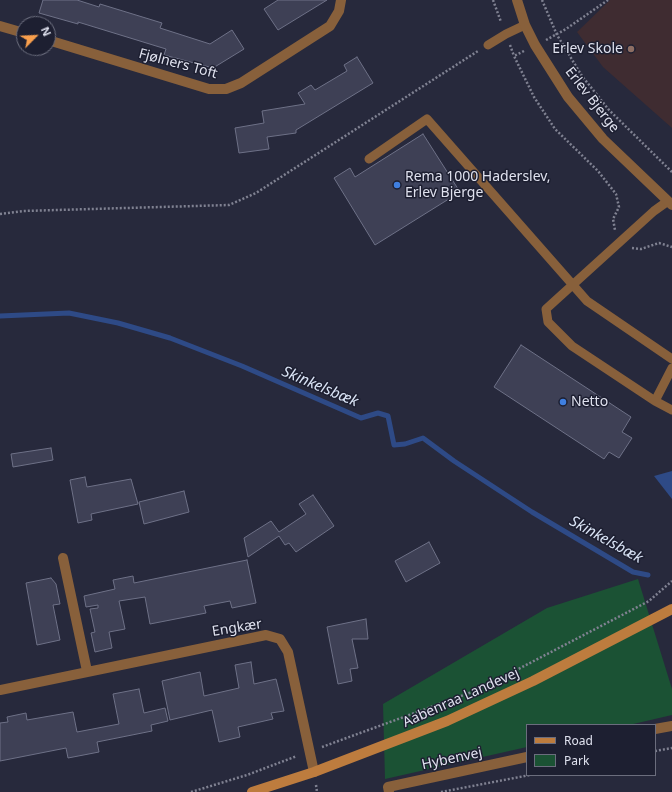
<!DOCTYPE html>
<html>
<head>
<meta charset="utf-8">
<style>
  body { margin:0 }
  #map { position:relative; width:672px; height:792px; overflow:hidden; background:#27293c; font-family:"Noto Sans",sans-serif }
  canvas { display:block }
  .legend { position:absolute; left:526px; top:724px; width:130px; height:52px; box-sizing:border-box; background:#1d1f31; border:1px solid #6b6d7d; margin:0; padding:5px 7px; list-style:none; font-size:12px; color:#dfe1ee }
  .legend li { display:flex; align-items:center; gap:8px; height:20px }
  .legend b { width:20px; border:1px solid #6b6d7d }
  .north { position:absolute; left:16px; top:16px; width:40px; height:40px; box-sizing:border-box; background:#1d1f31; border:1px solid #6b6d7d; border-radius:50%; rotate:66deg; font-size:11px; font-weight:700; line-height:16px; text-align:center; color:#dfe1ee }
  .north::after { content:''; display:block; margin:auto; width:14px; height:18px; background:#f99f4d; clip-path:polygon(50% 0,100% 100%,50% 72%,0 100%) }
</style>
</head>
<body>
<div id="map">
<canvas width="672" height="792"></canvas>
<ul class="legend">
<li><b style="height:5px;background:#bd7c3e"></b>Road</li>
<li><b style="height:11px;background:#1b5234"></b>Park</li>
</ul>
<div class="north">N</div>
</div>
<script>
const c = document.querySelector('canvas').getContext('2d');
c.lineJoin = 'round';
function fillPath(path, color) {
  c.fillStyle = color;
  c.fill(path, 'evenodd');
}
function shape(rows) {
  const path = new Path2D();
  for (const r of rows) {
    path.moveTo(r[0], r[1]);
    for (let i = 2; i < r.length; i += 2) path.lineTo(r[i], r[i + 1]);
  }
  return path;
}
function stroke(path, color, width, dash) {
  c.strokeStyle = color;
  c.lineWidth = width;
  c.lineCap = dash ? 'butt' : 'round';
  c.setLineDash(dash || []);
  c.stroke(path);
}
function write(font, color, halo, rows, align = 'center') {
  c.font = font + ' "Noto Sans",sans-serif';
  c.lineWidth = 3;
  c.setLineDash([]);
  c.textBaseline = 'middle';
  c.strokeStyle = halo;
  c.fillStyle = color;
  for (const [text, x, y, turn = 0] of rows) {
    c.save();
    c.translate(x, y);
    c.rotate((+turn || 0) * Math.PI / 180);
    c.textAlign = isNaN(turn) ? turn : align;
    if (halo) c.strokeText(text, 0, 0);
    c.fillText(text, 0, 0);
    c.restore();
  }
}
fillPath(shape([
  [610,0,672,0,672,128,603,67,577,32]
]), '#3f2c31');
fillPath(shape([
  [638,579,672,689,672,715,629,725,527,725,527,747,385,779,383,704,547,608]
]), '#1b5234');
fillPath(shape([
  [672,471,672,499,654,476]
]), '#2e4a86');
stroke(shape([
  [0,316,69,313,118,323,170,338,242,366,361,418,378,413,388,416,394,445,405,444,423,438,454,461,532,512,633,572,648,575]
]), '#2e4a86', 5);
const building = shape([
  [43,0,77,0,99,7,100,4,162,23,160,28,210,44,232,30,244,49,213,68,164,55,166,49,78,22,78,24,39,13,43,0],
  [278,0,327,0,278,30,264,9,278,0],
  [357,57,373,83,296,130,296,133,267,137,269,149,239,153,235,128,264,123,262,111,305,104,298,93,311,85,315,90,347,71,344,65,357,57],
  [423,134,460,192,375,245,334,178,350,168,355,177,423,134],
  [521,345,631,417,622,432,632,438,619,458,609,452,604,459,494,387,521,345],
  [51,448,53,460,13,467,11,454,51,448],
  [85,477,87,487,131,479,138,504,91,514,92,520,78,523,70,480,85,477],
  [184,491,189,512,144,524,139,502,184,491],
  [313,495,334,526,296,552,289,543,285,545,279,536,248,557,244,538,271,521,279,532,306,514,299,504,313,495],
  [429,542,440,563,406,582,395,561,429,542],
  [247,560,256,603,232,608,230,601,204,606,206,613,150,624,145,597,119,601,125,629,109,632,112,648,95,652,91,633,95,632,90,609,98,608,98,605,86,607,84,596,115,589,113,580,133,576,134,583,247,560],
  [51,578,56,584,60,604,53,605,60,640,37,645,26,583,51,578],
  [366,619,368,639,352,639,358,668,350,669,352,681,338,684,327,627,366,619],
  [251,662,254,684,276,679,284,711,271,713,273,719,238,727,240,737,219,742,212,710,170,720,162,681,200,672,204,696,239,688,235,665,251,662],
  [139,689,144,713,165,708,168,721,151,725,152,731,97,742,99,752,68,758,66,748,0,761,0,723,8,722,7,717,26,713,27,720,73,712,77,732,119,724,113,694,139,689]
]);
fillPath(building, '#3e4055');
stroke(building, '#6e7187', 1);
stroke(shape([
  [493,0,501,22],
  [542,0,557,35,582,76,609,110,672,172],
  [546,40,566,29,608,0],
  [510,45,514,56],
  [524,51,514,56,534,97,555,129,598,171,616,194,619,207,613,219,615,230],
  [0,214,23,211,229,205,256,193,478,51],
  [632,248,641,249,659,243,672,247],
  [322,747,480,689,649,601,672,581],
  [655,751,672,748],
  [316,785,317,792],
  [191,792,247,775,297,756],
  [441,792,530,775]
]), '#808292', 2.5, [2, 2]);
stroke(shape([
  [488,45,506,34,525,25],
  [369,159,427,119,587,301,672,359],
  [668,201,654,211,546,309,548,322,572,346,655,401,672,368],
  [655,401,672,410]
]), '#88603b', 9);
stroke(shape([
  [0,26,24,33],
  [48,40,209,89,226,89,241,83,330,26,339,11,341,0],
  [63,558,87,671],
  [0,690,266,635,280,639,288,652,314,772],
  [655,729,672,726],
  [389,792,388,787,527,757]
]), '#88603b', 10);
stroke(shape([
  [517,0,525,25,535,45,568,97,603,139,672,205]
]), '#88603b', 10);
stroke(shape([
  [252,792,314,772,447,721,533,681,672,609]
]), '#bd7c3e', 10);
for (const [x, y, r, color] of [
  [631,49,4,"#8d6e63"],
  [397,185,4,"#3f7fe0"],
  [563,402,4,"#3f7fe0"]
]) {
  const dot = new Path2D();
  dot.arc(x, y, r, 0, 2 * Math.PI);
  c.fillStyle = color;
  c.fill(dot);
  stroke(dot, '#1d1f31', 1.5);
}
write('14px', '#dfe1ee', '#1d1f31', [
  ["Erlev Skole",623,49,"right"],
  ["Rema 1000 Haderslev,",405,177],
  ["Erlev Bjerge",405,193],
  ["Netto",571,402]
], 'left');
write('14px', '#dfe1ee', '#1d1f31', [
  ["Fjølners Toft",178,64,15],
  ["Erlev Bjerge",592,100,52],
  ["Engkær",237,628,-9],
  ["Aabenraa Landevej",461,698,-24],
  ["Hybenvej",452,759,-12]
]);
write('italic 15px', '#d9e3f5', '#1d1f31', [
  ["Skinkelsbæk",320,387,23],
  ["Skinkelsbæk",606,540,29]
]);
</script>
</body>
</html>
